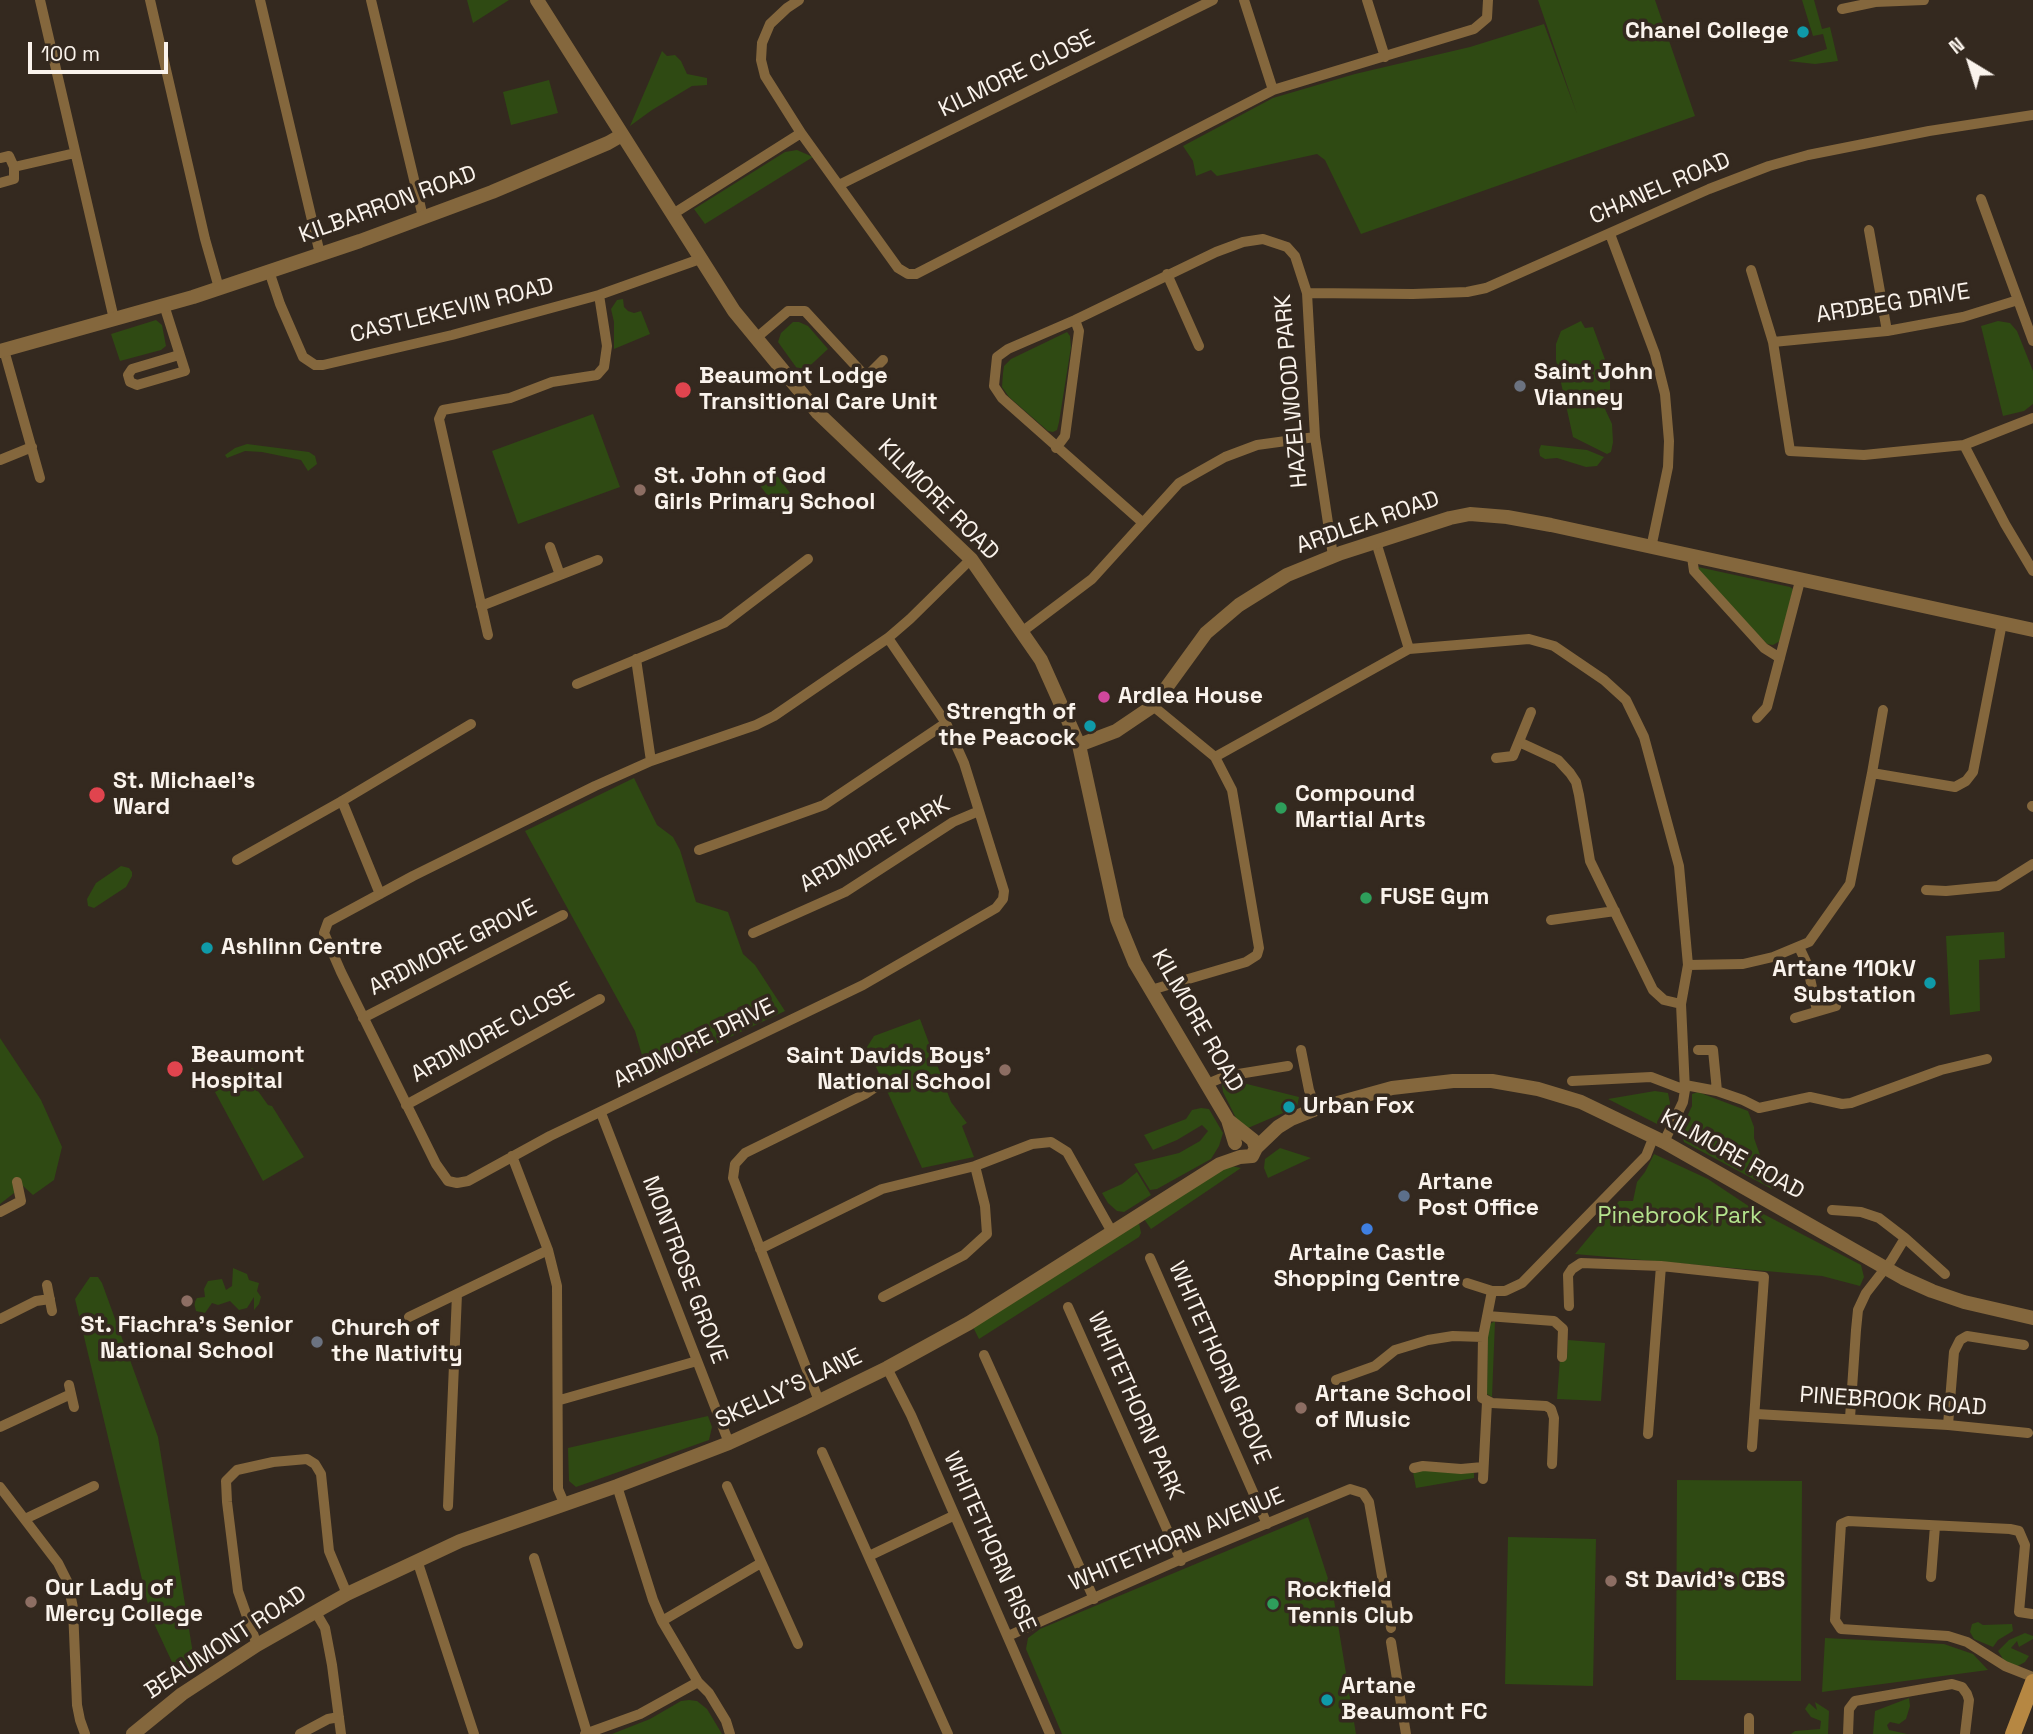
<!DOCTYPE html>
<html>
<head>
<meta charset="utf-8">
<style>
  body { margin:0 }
  #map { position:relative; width:2033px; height:1734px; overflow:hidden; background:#34291f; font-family:"Space Grotesk",sans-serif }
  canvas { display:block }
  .north { position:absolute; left:1935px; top:28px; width:70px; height:70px; -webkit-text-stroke:5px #34291f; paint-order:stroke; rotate:322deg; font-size:19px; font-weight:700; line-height:28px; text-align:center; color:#faf3ec }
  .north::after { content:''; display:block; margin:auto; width:24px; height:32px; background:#faf3ec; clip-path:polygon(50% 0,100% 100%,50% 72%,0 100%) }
  .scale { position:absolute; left:28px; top:42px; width:140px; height:32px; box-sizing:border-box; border:4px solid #faf3ec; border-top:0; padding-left:9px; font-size:21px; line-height:24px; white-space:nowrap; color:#faf3ec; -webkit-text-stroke:5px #34291f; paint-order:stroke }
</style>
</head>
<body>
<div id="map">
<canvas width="2033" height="1734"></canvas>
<div class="north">N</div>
<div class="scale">100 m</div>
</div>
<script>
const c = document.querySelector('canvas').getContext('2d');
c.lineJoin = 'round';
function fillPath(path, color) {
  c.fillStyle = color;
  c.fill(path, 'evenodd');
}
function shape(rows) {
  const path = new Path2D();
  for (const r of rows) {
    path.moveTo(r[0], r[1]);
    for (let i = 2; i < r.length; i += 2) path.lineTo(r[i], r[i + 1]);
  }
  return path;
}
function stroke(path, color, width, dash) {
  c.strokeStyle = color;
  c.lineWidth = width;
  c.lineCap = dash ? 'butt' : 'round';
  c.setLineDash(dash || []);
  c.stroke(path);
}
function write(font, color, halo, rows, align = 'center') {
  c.font = font + ' "Space Grotesk",sans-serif';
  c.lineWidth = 7;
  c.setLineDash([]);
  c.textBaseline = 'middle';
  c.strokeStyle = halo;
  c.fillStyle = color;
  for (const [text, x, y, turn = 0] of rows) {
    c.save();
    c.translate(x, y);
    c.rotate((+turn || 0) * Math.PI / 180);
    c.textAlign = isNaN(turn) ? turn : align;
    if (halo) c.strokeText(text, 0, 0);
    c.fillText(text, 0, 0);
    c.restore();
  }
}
fillPath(shape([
  [467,0,509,0,473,23],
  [1538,0,1655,0,1695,116,1361,234,1325,160,1317,154,1217,176,1211,170,1196,176,1193,161,1183,146,1273,98,1355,74,1470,47,1544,24,1577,114],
  [1802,0,1814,0,1822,29,1830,27,1838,61,1815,64,1788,61,1827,49,1823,34,1813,36],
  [662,51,667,56,675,55,681,61,687,74,707,78,707,85,692,86,652,110,630,126],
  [549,80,558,113,511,125,503,92],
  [797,150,813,157,705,224,694,209,785,152],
  [623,299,624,307,628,311,634,313,641,311,650,334,614,349,614,322,611,309,617,300],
  [156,320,162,325,166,346,161,350,120,361,111,334],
  [1581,321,1585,328,1593,327,1610,373,1610,390,1604,389,1605,409,1612,424,1613,442,1611,452,1607,454,1573,437,1556,360,1556,344,1561,331],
  [1998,321,2010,323,2017,331,2033,371,2033,404,2024,411,2003,416,1981,326],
  [793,322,799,322,808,326,828,349,801,374,778,342,781,333],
  [1067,332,1070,336,1071,347,1059,422,1057,430,1053,432,1048,431,1009,397,1002,387,1003,373,1004,366,1011,359],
  [593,414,620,487,518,524,492,451],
  [247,444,309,452,315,456,317,464,308,471,301,460,262,452,245,451,227,458,225,455,235,448],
  [1541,445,1587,450,1604,457,1597,466,1586,467,1557,458,1545,459,1540,456,1539,450],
  [770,466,790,493,775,505,754,478],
  [1698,567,1790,587,1793,589,1780,641,1773,645,1767,644,1699,572],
  [634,778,657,825,673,837,680,850,696,902,728,912,743,954,755,965,785,1011,648,1076,635,1031,525,831],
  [121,866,129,868,132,872,132,876,126,887,94,908,88,906,87,899,96,883],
  [2004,932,2005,958,1979,960,1980,1011,1950,1015,1946,936],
  [920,1019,951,1102,967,1123,962,1126,974,1157,922,1168,867,1047,874,1036],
  [0,1038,41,1100,62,1147,54,1180,33,1195,23,1186,0,1204],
  [252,1068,259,1075,263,1087,258,1091,268,1105,272,1106,304,1157,263,1181,215,1092],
  [1227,1079,1299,1097,1297,1107,1248,1128,1237,1120,1223,1092,1222,1084],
  [1655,1091,1668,1093,1670,1103,1667,1118,1659,1125,1608,1099],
  [1698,1092,1748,1111,1754,1127,1754,1138,1772,1189,1684,1142,1680,1131,1692,1106,1692,1094],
  [1201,1108,1209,1109,1223,1133,1219,1146,1211,1159,1157,1189,1150,1190,1134,1164,1179,1153,1200,1141,1208,1131,1202,1125,1177,1140,1153,1150,1144,1135,1186,1119,1192,1110],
  [1280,1148,1311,1158,1268,1178,1264,1168,1265,1159],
  [1654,1154,1708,1179,1750,1207,1861,1265,1864,1277,1860,1286,1822,1276,1575,1254,1619,1201,1633,1201,1637,1182,1645,1172],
  [1231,1166,1241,1168,1151,1229,1144,1219,1219,1170],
  [1137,1172,1151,1195,1124,1212,1117,1211,1108,1203,1102,1193,1122,1184],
  [1139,1223,1141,1233,1139,1237,979,1339,973,1327],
  [233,1268,247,1274,249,1280,259,1283,257,1291,261,1297,259,1304,254,1310,254,1297,247,1308,239,1310,230,1301,218,1305,212,1303,205,1313,196,1311,194,1303,197,1298,205,1297,204,1289,208,1281,222,1279,226,1290,232,1286],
  [90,1277,98,1277,102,1283,158,1437,194,1660,189,1670,183,1664,172,1662,151,1617,75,1299],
  [1495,1321,1492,1397,1487,1394,1488,1328,1490,1324],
  [1568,1340,1605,1343,1601,1401,1557,1399,1560,1358,1567,1358],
  [708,1416,712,1427,709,1440,576,1487,569,1481,568,1448],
  [1424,1470,1474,1473,1474,1478,1416,1488,1413,1472],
  [1677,1480,1802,1481,1801,1681,1676,1680],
  [1308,1517,1333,1594,1356,1734,1062,1734,1026,1649,1028,1638,1040,1629],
  [1508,1537,1596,1539,1593,1686,1505,1684],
  [1978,1622,1983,1625,2012,1624,2013,1631,1998,1640,1993,1647,1974,1639,1970,1632,1972,1624],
  [2025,1633,2033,1636,2033,1639,2019,1647,2017,1641,2011,1648,2029,1656,2025,1662,2016,1667,2005,1662,1998,1651,2009,1640],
  [1825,1638,1944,1644,1973,1654,1988,1670,1822,1692],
  [1909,1698,1910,1706,1906,1719,1899,1724,1890,1722,1887,1725,1889,1730,1907,1734,1873,1734,1875,1711],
  [689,1700,697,1701,707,1709,722,1734,612,1734,650,1719,681,1701],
  [1815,1702,1829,1711,1828,1734,1791,1734,1795,1731,1820,1729,1821,1721,1811,1717,1805,1709,1809,1703,1817,1710]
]), '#2f4a13');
stroke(shape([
  [40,0,114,319],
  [150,0,205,239,219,288],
  [260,0,320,254],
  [371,0,423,217],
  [799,0,787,8,770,24,762,43,761,60,765,76,801,133,898,268,908,274,916,274,1273,90,1474,29,1487,18,1488,0],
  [1244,0,1273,90],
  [1367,0,1385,57],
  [1842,9,1875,2,1924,0],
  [0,158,9,156,14,167,14,179,0,183],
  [14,167,75,153],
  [839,185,1213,0],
  [1981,199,2033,341],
  [673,214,801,133],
  [1869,230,1887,331],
  [1610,234,1655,354,1665,394,1669,441,1668,467,1651,548],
  [1751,270,1773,342,1790,451,1864,455,1964,445,2033,418],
  [269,271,280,304,303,357,315,365,323,365,452,335,599,295,700,259],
  [1167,274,1199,346],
  [1307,293,1413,294,1467,292,1486,288,1709,189,1769,166,1808,155,1929,131,2033,115],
  [164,305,185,371,137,385,130,382,128,375,132,369,179,355],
  [755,339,788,311,805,311,866,377,883,360],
  [1773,342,1887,331,1963,317,2018,300],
  [4,350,40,478],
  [1964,445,2005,524,2033,571],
  [1056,448,1065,436,1079,331,1075,320],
  [0,460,32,447],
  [1142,522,1002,398,994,386,997,357,1008,349,1075,320,1216,252,1243,242,1263,239,1287,247,1295,256,1307,293,1315,437,1333,556],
  [1376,542,1409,649],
  [550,547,560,575],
  [1692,557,1694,571,1764,648,1780,658],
  [481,606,598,560],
  [1023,631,1092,579,1179,483,1225,457,1257,445,1315,437],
  [488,635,439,419,443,410,510,398,552,382,597,375,604,367,607,346,599,295],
  [888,638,946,723,964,763,1004,891,1003,899,996,908,863,985,550,1136,468,1181,457,1183,448,1181,436,1164,341,972,324,933,328,922,413,876,595,786,651,761,756,725,774,716,888,638,910,619,971,559],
  [636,659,651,761],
  [577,684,724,623,808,559],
  [1757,718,1767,707,1800,581],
  [1519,742,1558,760,1570,773,1576,782,1579,795,1590,861,1653,990,1664,1000,1681,1004],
  [1215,757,1409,649,1529,639,1554,646,1604,680,1626,700,1644,737,1679,866,1688,965,1681,1004,1685,1090,1683,1102,1664,1142],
  [1496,758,1513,756,1531,712],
  [1872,773,1883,710],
  [342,801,380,894],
  [2032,806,2033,807],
  [699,850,824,805,946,723],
  [237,860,342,801,471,724],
  [1926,890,1946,891,1998,886,2033,864],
  [1551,920,1615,911],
  [753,933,845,892,953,822,979,811],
  [1799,947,1807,964,1817,1011],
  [1688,965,1743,964,1773,957,1809,942,1850,884,1872,773,1955,787,1966,781,1973,772,2002,623],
  [1151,990,1246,962,1257,955,1259,948,1232,790,1215,757,1153,706],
  [363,1018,563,915],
  [1795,1018,1836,1006],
  [1301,1050,1309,1090,1316,1109],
  [1698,1050,1713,1050,1717,1091],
  [1572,1081,1651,1077,1685,1090],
  [1207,1084,1226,1076,1288,1066],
  [1685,1085,1717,1091,1743,1100,1759,1108,1810,1097,1842,1104,1851,1103,1941,1070,1987,1059],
  [406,1105,600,999],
  [601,1113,729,1443],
  [512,1156,548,1250,557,1286,558,1489,564,1503],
  [1832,1210,1861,1212,1879,1218,1905,1238],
  [0,1212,21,1201,17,1182],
  [760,1249,882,1189,975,1166,1032,1144,1051,1142,1067,1152,1112,1232],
  [1150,1258,1267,1524],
  [1467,1283,1492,1291,1505,1291,1522,1283,1646,1156,1654,1136],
  [47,1285,52,1311],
  [1492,1291,1483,1337,1482,1398,1492,1403,1546,1406,1551,1409,1554,1418,1552,1464],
  [883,1297,964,1255,987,1234,985,1206,975,1166],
  [1569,1306,1568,1275,1572,1269,1581,1263,1661,1266,1764,1277,1752,1447],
  [1068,1307,1181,1561],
  [1487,1316,1554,1321,1563,1329,1562,1357],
  [409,1317,548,1250],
  [0,1319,36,1301,50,1299],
  [984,1355,1094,1599],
  [887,1368,911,1415,1050,1734],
  [1336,1380,1375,1366,1395,1350,1428,1340,1453,1336,1483,1337],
  [69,1385,74,1407],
  [560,1400,697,1361],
  [819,1401,733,1178,735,1164,745,1153,865,1094,883,1082],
  [1756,1414,1948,1425,2028,1433],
  [1850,1418,1856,1330,1858,1310,1866,1293,1891,1261,1905,1238,1945,1274],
  [1948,1425,1954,1352,1960,1340,1967,1336,2024,1345],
  [0,1427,71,1394],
  [1648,1434,1661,1266],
  [822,1452,948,1734],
  [1414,1468,1423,1466,1461,1469,1483,1467],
  [1483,1479,1487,1402],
  [617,1486,653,1600,662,1621,698,1682,709,1693,726,1721,730,1734],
  [727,1486,798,1644],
  [0,1487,58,1563,68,1583,73,1608,77,1705,80,1720,85,1734],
  [448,1506,457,1294],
  [25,1519,94,1486],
  [869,1556,953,1516],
  [534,1558,587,1733],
  [417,1560,474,1734],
  [1931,1577,1935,1526],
  [315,1611,325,1628,332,1665,341,1734],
  [2032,1614,2019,1612,2025,1545,2019,1531,2010,1529,1848,1521,1841,1524,1835,1620,1841,1629,1948,1636,1967,1642,2005,1666,2033,1677],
  [662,1621,761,1563],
  [1008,1636,1186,1557,1350,1489,1363,1493,1369,1502,1391,1628],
  [1391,1642,1406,1734],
  [257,1645,238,1591,227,1502,226,1481,237,1470,273,1462,307,1459,315,1464,321,1474,329,1551,347,1594],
  [1749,1718,1749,1734],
  [300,1734,328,1719,339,1717],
  [585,1734,640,1714,698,1682],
  [1848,1734,1849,1709,1855,1701,1952,1684,1962,1687,1967,1694,1969,1700,1965,1734]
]), '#84673d', 10);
stroke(shape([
  [537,0,734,311,818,413,971,559,1041,660,1079,745,1117,919,1135,963,1228,1120,1235,1143],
  [0,351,193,297,360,241,492,192,608,143,622,135],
  [1079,745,1116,731,1153,706,1206,633,1239,605,1287,575,1341,553,1450,518,1470,514,1507,517,1551,525,2033,630],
  [1229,1121,1253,1140,1256,1148],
  [133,1734,182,1694,257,1645,347,1594,460,1541,617,1486,729,1443,801,1410,887,1368,969,1323,1220,1164,1240,1157,1252,1156,1256,1148,1278,1127,1291,1119,1316,1109,1392,1088,1453,1081,1492,1081,1538,1089,1581,1102,1664,1142,1903,1278,1932,1291,1964,1302,2033,1318]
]), '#84673d', 14);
stroke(shape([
  [2013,1734,2033,1682]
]), '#b68742', 16);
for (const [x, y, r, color] of [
  [1803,32,7,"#0f9aa8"],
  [1520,386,7,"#6b7280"],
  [683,390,9,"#e0444e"],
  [640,490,7,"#8d6e63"],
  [1104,697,7,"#d1479c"],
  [1090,726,7,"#0f9aa8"],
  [97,795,9,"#e0444e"],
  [1281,808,7,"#2e9e5b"],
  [1366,898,7,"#2e9e5b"],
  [207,948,7,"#0f9aa8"],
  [1930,983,7,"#0f9aa8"],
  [175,1069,9,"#e0444e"],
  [1005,1070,7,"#8d6e63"],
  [1289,1107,7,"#0f9aa8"],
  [1404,1196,7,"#5c6f8a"],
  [1367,1229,7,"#3f7fe0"],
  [187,1301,7,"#8d6e63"],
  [317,1342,7,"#6b7280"],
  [1301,1408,7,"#8d6e63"],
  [1611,1581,7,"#8d6e63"],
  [31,1602,7,"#8d6e63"],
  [1273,1604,7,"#2e9e5b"],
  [1327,1700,7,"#0f9aa8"]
]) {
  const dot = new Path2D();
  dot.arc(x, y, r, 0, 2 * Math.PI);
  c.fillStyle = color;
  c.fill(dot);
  stroke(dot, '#34291f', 2.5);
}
write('bold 23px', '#faf3ec', '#34291f', [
  ["Chanel College",1789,32,"right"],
  ["Saint John",1534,373],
  ["Vianney",1534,399],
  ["Beaumont Lodge",699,377],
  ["Transitional Care Unit",699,403],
  ["St. John of God",654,477],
  ["Girls Primary School",654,503],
  ["Ardlea House",1118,697],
  ["Strength of",1076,713,"right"],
  ["the Peacock",1076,739,"right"],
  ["St. Michael's",113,782],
  ["Ward",113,808],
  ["Compound",1295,795],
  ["Martial Arts",1295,821],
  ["FUSE Gym",1380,898],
  ["Ashlinn Centre",221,948],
  ["Artane 110kV",1916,970,"right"],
  ["Substation",1916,996,"right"],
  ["Beaumont",191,1056],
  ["Hospital",191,1082],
  ["Saint Davids Boys'",991,1057,"right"],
  ["National School",991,1083,"right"],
  ["Urban Fox",1303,1107],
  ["Artane",1418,1183],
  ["Post Office",1418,1209],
  ["Artaine Castle",1367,1254,"center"],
  ["Shopping Centre",1367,1280,"center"],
  ["St. Fiachra's Senior",187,1326,"center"],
  ["National School",187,1352,"center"],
  ["Church of",331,1329],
  ["the Nativity",331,1355],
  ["Artane School",1315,1395],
  ["of Music",1315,1421],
  ["St David's CBS",1625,1581],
  ["Our Lady of",45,1589],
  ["Mercy College",45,1615],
  ["Rockfield",1287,1591],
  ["Tennis Club",1287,1617],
  ["Artane",1341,1687],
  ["Beaumont FC",1341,1713]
], 'left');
write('23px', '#faf3ec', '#34291f', [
  ["KILMORE CLOSE",1017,74,-26],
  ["CHANEL ROAD",1660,189,-23],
  ["KILBARRON ROAD",388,205,-20],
  ["ARDBEG DRIVE",1893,304,-9],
  ["CASTLEKEVIN ROAD",452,311,-14],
  ["HAZELWOOD PARK",1292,391,-95],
  ["KILMORE ROAD",938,500,45],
  ["ARDLEA ROAD",1368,523,-19],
  ["ARDMORE PARK",875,845,-30],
  ["ARDMORE GROVE",453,948,-27],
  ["KILMORE ROAD",1197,1021,60],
  ["ARDMORE CLOSE",493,1033,-29],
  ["ARDMORE DRIVE",694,1044,-26],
  ["KILMORE ROAD",1732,1155,29],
  ["MONTROSE GROVE",684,1270,69],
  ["WHITETHORN GROVE",1219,1363,66],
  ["SKELLY'S LANE",789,1389,-25],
  ["PINEBROOK ROAD",1893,1402,4],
  ["WHITETHORN PARK",1135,1406,66],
  ["WHITETHORN AVENUE",1177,1540,-23],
  ["WHITETHORN RISE",989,1542,66],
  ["BEAUMONT ROAD",226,1643,-33]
]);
write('23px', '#b4e38d', '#34291f', [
  ["Pinebrook Park",1680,1217]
]);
</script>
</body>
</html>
